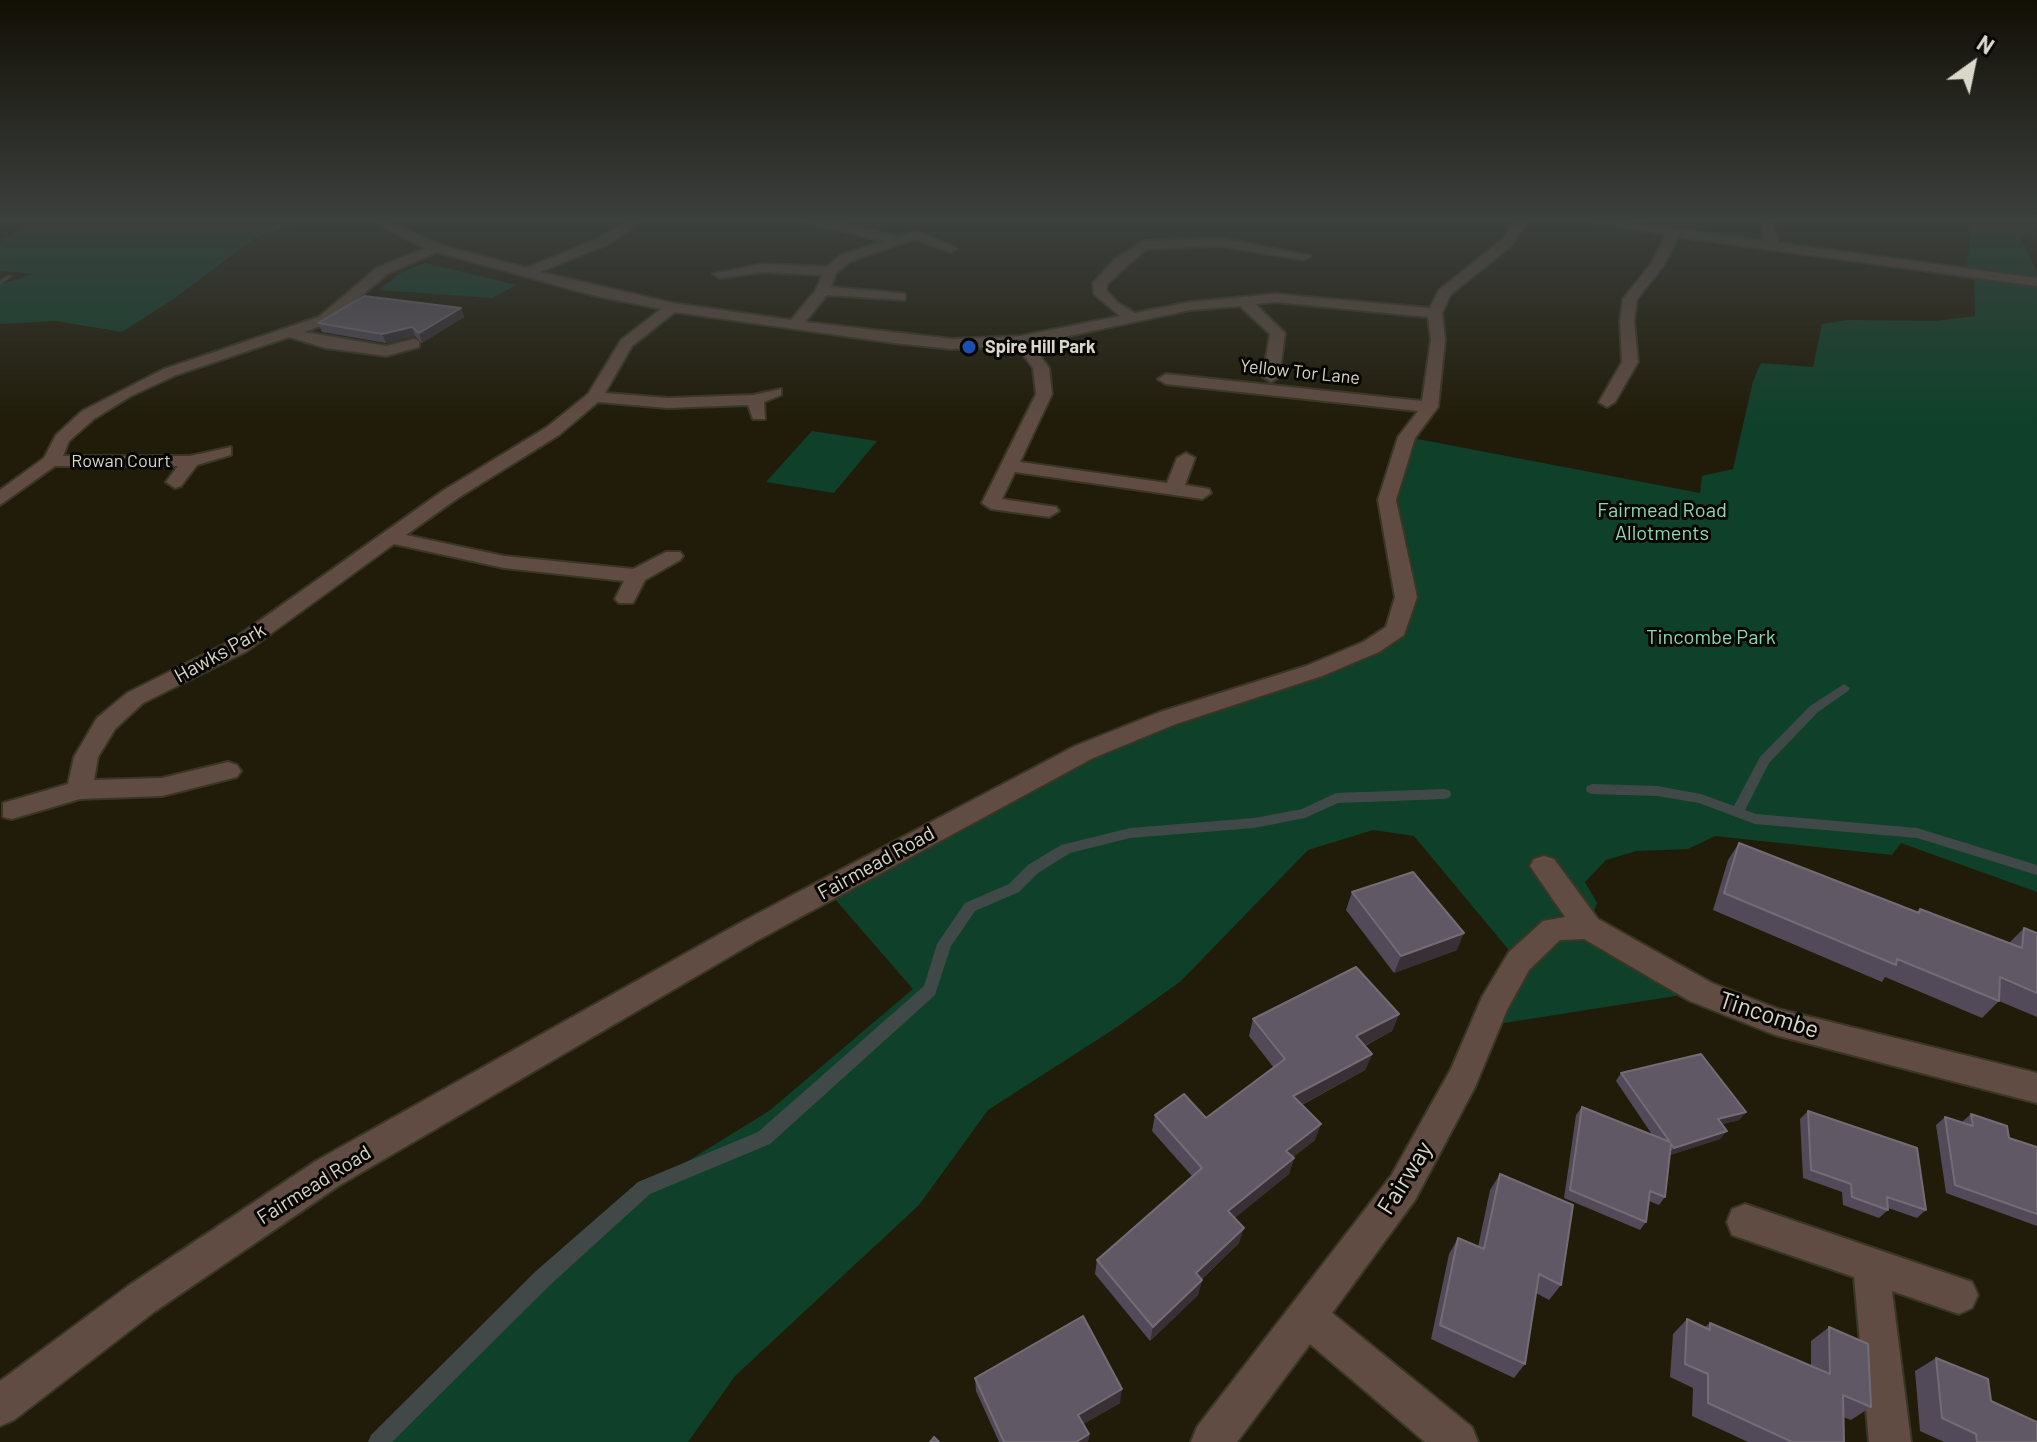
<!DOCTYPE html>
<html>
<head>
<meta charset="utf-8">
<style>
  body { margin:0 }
  #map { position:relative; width:2037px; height:1442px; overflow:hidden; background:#201c09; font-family:Barlow,sans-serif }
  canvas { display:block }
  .north { position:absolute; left:1933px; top:24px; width:80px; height:80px; -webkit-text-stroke:6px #080602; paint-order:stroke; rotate:33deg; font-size:22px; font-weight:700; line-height:32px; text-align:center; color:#d9d6ca }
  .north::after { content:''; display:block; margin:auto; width:28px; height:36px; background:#d9d6ca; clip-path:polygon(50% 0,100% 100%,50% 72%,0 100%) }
</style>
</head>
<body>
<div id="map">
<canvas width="2037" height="1442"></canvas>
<div class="north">N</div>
</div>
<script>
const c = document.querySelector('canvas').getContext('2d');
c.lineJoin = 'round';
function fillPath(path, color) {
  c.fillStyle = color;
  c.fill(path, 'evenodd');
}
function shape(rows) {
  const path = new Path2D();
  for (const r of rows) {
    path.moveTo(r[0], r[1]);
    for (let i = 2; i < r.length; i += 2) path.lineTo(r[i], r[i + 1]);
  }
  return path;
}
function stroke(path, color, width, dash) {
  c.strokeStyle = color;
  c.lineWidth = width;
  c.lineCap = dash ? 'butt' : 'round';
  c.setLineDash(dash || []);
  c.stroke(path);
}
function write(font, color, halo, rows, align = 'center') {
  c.font = font + ' Barlow,sans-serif';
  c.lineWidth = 6;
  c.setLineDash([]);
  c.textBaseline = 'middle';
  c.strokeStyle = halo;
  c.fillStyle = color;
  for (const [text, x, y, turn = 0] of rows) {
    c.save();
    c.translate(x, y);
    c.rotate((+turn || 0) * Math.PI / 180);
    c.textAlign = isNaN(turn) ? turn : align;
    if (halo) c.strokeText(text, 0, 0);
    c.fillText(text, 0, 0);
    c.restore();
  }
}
fillPath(shape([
  [32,222,302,222,254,239,172,300,122,332,56,321,0,324,0,284,34,274,0,271,0,242],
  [1971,222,2030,222,2036,235,2020,236,2037,272,2037,892,1901,843,1892,855,1715,836,1688,849,1636,851,1606,860,1585,882,1597,903,1588,927,1701,992,1485,1026,1518,961,1414,836,1373,830,1308,850,1181,981,1117,1027,988,1110,919,1205,735,1376,688,1442,378,1442,644,1188,769,1111,913,989,827,890,1071,759,1383,639,1402,610,1387,500,1407,437,1700,493,1702,476,1733,469,1753,381,1761,363,1813,367,1822,324,1848,320,1935,321,1975,316,1974,273,1941,268,1967,267],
  [425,263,517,285,492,298,379,290,402,272],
  [812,431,877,441,834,493,766,482]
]), '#0f412a');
fillPath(shape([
  [8,275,13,276,0,285,0,280,8,275],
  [1844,684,1850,688,1848,691,1818,712,1769,763,1745,810,1756,814,1917,828,2037,865,2037,875,1917,838,1755,824,1699,803,1657,796,1592,794,1587,792,1586,789,1587,786,1592,784,1657,786,1701,794,1734,806,1760,757,1810,706,1844,684],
  [1445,789,1450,791,1451,794,1450,797,1445,799,1338,803,1305,818,1254,828,1130,838,1070,853,1038,873,1019,892,975,911,951,946,935,995,770,1144,650,1194,550,1285,392,1442,368,1442,371,1435,536,1271,638,1182,758,1132,924,986,937,944,965,903,1009,884,1028,865,1061,845,1130,828,1254,818,1302,809,1336,793,1445,789]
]), '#414948');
const minor = shape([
  [373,222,389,222,441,245,526,268,598,239,626,222,641,222,606,245,540,272,672,303,791,320,816,290,822,275,763,272,720,278,713,274,763,264,827,267,841,255,885,241,800,222,841,222,898,237,915,231,957,248,951,252,915,239,851,261,836,273,831,287,900,293,905,294,905,300,827,295,805,322,952,339,1021,336,1120,316,1094,294,1093,283,1114,260,1143,241,1219,238,1311,256,1304,260,1219,246,1146,249,1107,284,1106,290,1118,303,1135,313,1190,302,1275,294,1430,308,1439,290,1503,239,1515,222,1527,222,1512,245,1450,295,1442,313,1445,340,1438,407,1415,438,1396,500,1417,597,1404,635,1379,652,1322,676,1176,724,1093,758,758,940,340,1185,154,1312,14,1420,0,1426,0,1381,128,1286,316,1161,738,924,1075,746,1160,712,1306,666,1363,642,1386,627,1395,597,1378,500,1398,437,1418,411,1166,384,1158,379,1166,374,1422,401,1431,340,1428,317,1275,302,1255,304,1285,333,1279,377,1271,382,1263,377,1270,334,1240,306,1190,310,1031,344,1049,368,1052,394,1020,462,1167,483,1177,458,1186,453,1195,458,1185,485,1209,489,1211,493,1202,499,1015,472,1002,499,1056,507,1059,511,1049,517,991,509,982,503,1036,394,1033,368,1017,346,952,349,894,343,675,312,632,346,605,393,668,398,753,395,781,389,781,395,764,402,765,419,753,419,748,405,668,408,598,402,559,435,458,498,406,535,504,556,633,569,666,552,680,552,683,556,680,560,645,580,633,603,619,603,615,599,624,581,504,568,394,544,247,651,143,703,115,729,98,757,94,780,162,778,228,762,237,765,241,771,237,777,162,796,80,799,12,819,3,817,3,803,68,784,74,757,97,718,127,693,231,641,444,490,547,427,588,394,621,340,661,309,592,295,437,252,387,274,329,323,304,332,386,346,414,339,419,341,419,347,386,356,326,348,289,337,176,375,131,396,94,419,69,441,63,456,190,456,231,447,231,455,197,465,181,486,175,488,166,482,178,466,55,466,0,505,0,490,44,458,56,435,82,411,164,369,319,317,377,268,425,248,373,222],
  [1590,222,1624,222,1764,241,1761,222,1773,222,1778,243,2037,278,2037,286,1678,237,1664,265,1637,299,1634,321,1638,362,1615,402,1607,407,1599,402,1622,362,1620,321,1623,299,1651,264,1666,235,1590,222],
  [1544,856,1554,859,1598,919,1712,983,1778,1009,2037,1073,2037,1103,1775,1035,1690,1001,1584,939,1560,940,1529,970,1507,1010,1475,1087,1415,1200,1332,1313,1472,1427,1478,1442,1425,1442,1310,1344,1237,1442,1191,1442,1197,1427,1391,1176,1451,1069,1482,997,1509,952,1543,921,1565,917,1530,866,1534,859,1544,856],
  [1745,1204,1972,1282,1978,1295,1972,1308,1959,1314,1892,1291,1911,1442,1869,1442,1854,1277,1732,1235,1727,1222,1732,1209,1745,1204]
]);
stroke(minor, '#3a3624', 4);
fillPath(minor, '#604c43');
fillPath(shape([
  [461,308,464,317,422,343,415,336,386,343,322,332,318,323],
  [1739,843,1917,912,1920,909,2009,943,2024,928,2037,933,2037,1017,1999,1001,1982,1018,1885,977,1882,982,1713,910,1728,860],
  [1352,892,1457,950,1394,973,1346,910],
  [1399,1014,1392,1031,1365,1046,1372,1054,1365,1070,1302,1105,1315,1140,1293,1157,1294,1158,1289,1174,1234,1218,1239,1243,1202,1279,1198,1295,1150,1341,1095,1274,1097,1260,1192,1176,1152,1131,1155,1115,1206,1118,1274,1068,1249,1036,1253,1019],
  [1621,1073,1746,1112,1739,1120,1722,1124,1720,1139,1670,1155,1665,1197,1659,1205,1649,1201,1646,1222,1640,1230,1564,1198,1576,1115,1582,1107,1653,1136,1616,1081],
  [1808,1111,1926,1210,1917,1218,1888,1208,1888,1210,1879,1218,1843,1205,1842,1192,1803,1178,1800,1119],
  [1971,1114,2009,1138,2037,1147,2037,1226,1946,1193,1936,1125,1945,1117,1962,1122],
  [1500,1174,1561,1285,1549,1300,1536,1293,1525,1364,1514,1378,1431,1339,1449,1254,1458,1238,1478,1247,1490,1190],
  [1687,1319,1705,1327,1710,1323,1811,1366,1811,1341,1829,1327,1871,1407,1851,1420,1843,1417,1844,1442,1748,1442,1692,1416,1693,1388,1670,1377,1673,1334],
  [1936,1358,1991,1401,2037,1442,1944,1442,1920,1431,1915,1371],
  [975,1378,1120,1403,1083,1424,1089,1434,1088,1442,999,1442,976,1391]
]), '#524959');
fillPath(shape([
  [461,308,464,317,422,343,419,333],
  [412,327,415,336,386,343,382,334],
  [1464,933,1457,950,1394,973,1401,956],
  [1399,1014,1392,1031,1350,1053,1356,1036],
  [1372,1054,1365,1070,1288,1112,1293,1096],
  [1746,1112,1739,1120,1711,1127,1718,1119],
  [1321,1124,1315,1140,1281,1167,1286,1151],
  [1727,1131,1720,1139,1667,1156,1674,1148],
  [1294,1158,1289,1174,1224,1227,1228,1211],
  [1244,1228,1239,1243,1192,1288,1196,1273],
  [1202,1280,1198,1295,1150,1341,1153,1327],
  [1122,1389,1120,1403,1076,1428,1078,1415],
  [1089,1434,1088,1442,1076,1442]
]), '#383034');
const building = shape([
  [364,296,461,308,419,333,412,327,382,334,318,323,364,296],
  [1739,843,1919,913,1920,909,2022,948,2024,928,2037,933,2037,993,2000,977,1999,1001,1897,959,1896,965,1724,893,1739,843],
  [1413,872,1464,933,1401,956,1352,892,1413,872],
  [1356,967,1399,1014,1356,1036,1372,1054,1293,1096,1321,1124,1286,1151,1294,1158,1228,1211,1244,1228,1196,1273,1202,1280,1153,1327,1097,1260,1202,1168,1155,1115,1184,1094,1206,1118,1285,1059,1253,1019,1356,967],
  [1701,1054,1746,1112,1718,1119,1727,1131,1674,1148,1671,1144,1665,1197,1650,1191,1646,1222,1570,1190,1582,1107,1670,1142,1621,1073,1701,1054],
  [1808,1111,1917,1148,1926,1210,1887,1197,1888,1210,1852,1197,1851,1184,1811,1170,1808,1111],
  [1971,1114,2007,1126,2009,1138,2037,1147,2037,1214,1955,1185,1945,1117,1973,1126,1971,1114],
  [1500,1174,1573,1205,1561,1285,1539,1274,1525,1364,1440,1325,1458,1238,1484,1249,1500,1174],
  [1083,1316,1122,1389,1078,1415,1089,1434,1076,1442,1004,1442,975,1378,1083,1316],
  [1687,1319,1710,1330,1710,1323,1830,1374,1829,1327,1868,1344,1871,1407,1843,1395,1844,1442,1792,1442,1708,1403,1708,1374,1685,1364,1687,1319],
  [1936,1358,1988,1379,1991,1401,2037,1422,2037,1442,1977,1442,1976,1434,1942,1418,1936,1358],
  [934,1437,939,1442,930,1442,934,1437]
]);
fillPath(building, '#615865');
stroke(building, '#746c75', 2);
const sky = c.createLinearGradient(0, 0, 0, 424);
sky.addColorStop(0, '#120f05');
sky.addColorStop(0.52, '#3c403e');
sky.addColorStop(1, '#3c403e00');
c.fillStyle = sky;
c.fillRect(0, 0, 2037, 424);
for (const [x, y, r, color] of [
  [969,347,8,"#1a4fb4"]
]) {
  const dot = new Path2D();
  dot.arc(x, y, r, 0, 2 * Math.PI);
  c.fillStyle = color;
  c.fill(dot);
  stroke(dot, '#080602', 3);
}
write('bold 18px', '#d9d6ca', '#080602', [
  ["Spire Hill Park",985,347]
], 'left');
write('18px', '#d9d6ca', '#080602', [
  ["Yellow Tor Lane",1300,372,6],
  ["Rowan Court",121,461]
]);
write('20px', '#8cdbb0', '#080602', [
  ["Fairmead Road",1662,510],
  ["Allotments",1662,533],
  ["Tincombe Park",1711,637]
]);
write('20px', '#d9d6ca', '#080602', [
  ["Hawks Park",220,653,-29],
  ["Fairmead Road",876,863,-29],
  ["Fairmead Road",314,1185,-32]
]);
write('24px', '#d9d6ca', '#080602', [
  ["Tincombe",1769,1015,18],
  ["Fairway",1405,1178,-58]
]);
</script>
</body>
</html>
